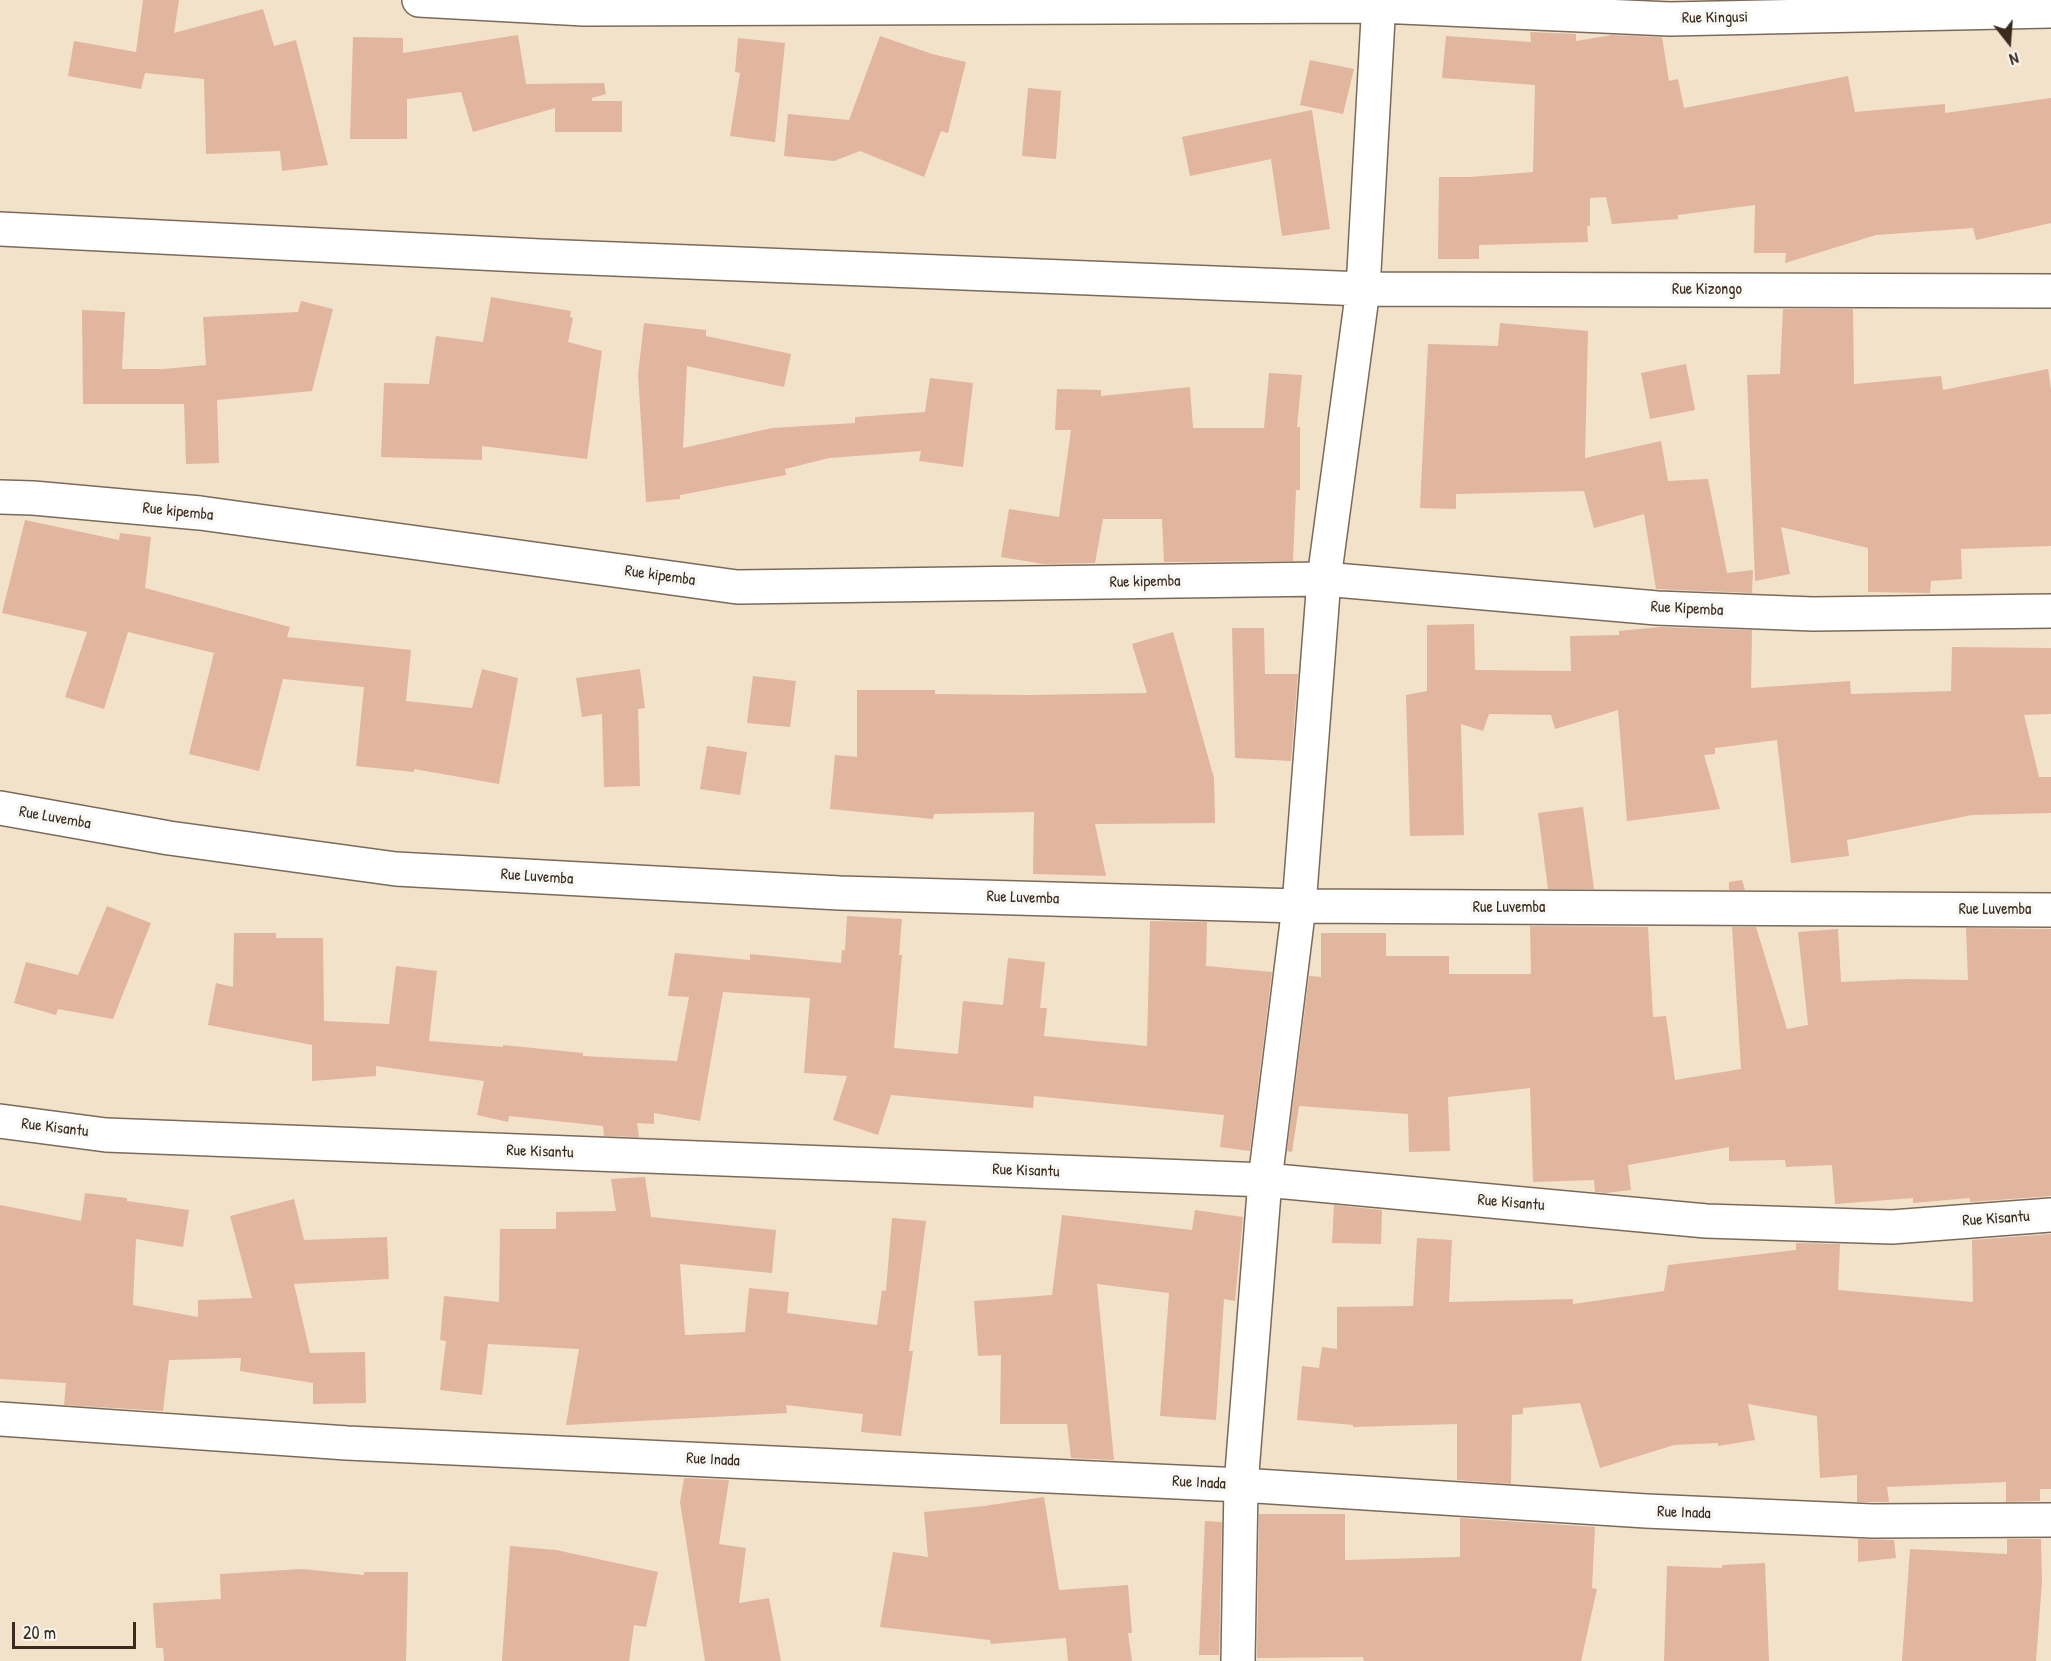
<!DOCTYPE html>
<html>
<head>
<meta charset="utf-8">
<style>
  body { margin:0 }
  #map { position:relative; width:2051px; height:1661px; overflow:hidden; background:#f3e2ca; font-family:"Patrick Hand",sans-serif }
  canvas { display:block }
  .north { position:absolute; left:1979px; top:12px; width:60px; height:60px; -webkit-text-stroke:4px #f6f6f2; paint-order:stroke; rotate:163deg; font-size:16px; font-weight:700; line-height:24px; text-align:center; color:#3b2a1e }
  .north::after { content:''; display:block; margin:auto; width:21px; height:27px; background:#3b2a1e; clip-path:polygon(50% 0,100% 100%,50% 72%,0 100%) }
  .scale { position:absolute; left:12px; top:1622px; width:124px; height:27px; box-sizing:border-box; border:3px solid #3b2a1e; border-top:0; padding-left:8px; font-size:18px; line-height:21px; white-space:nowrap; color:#3b2a1e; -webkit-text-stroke:4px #f6f6f2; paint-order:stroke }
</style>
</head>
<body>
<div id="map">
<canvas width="2051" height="1661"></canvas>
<div class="north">N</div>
<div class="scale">20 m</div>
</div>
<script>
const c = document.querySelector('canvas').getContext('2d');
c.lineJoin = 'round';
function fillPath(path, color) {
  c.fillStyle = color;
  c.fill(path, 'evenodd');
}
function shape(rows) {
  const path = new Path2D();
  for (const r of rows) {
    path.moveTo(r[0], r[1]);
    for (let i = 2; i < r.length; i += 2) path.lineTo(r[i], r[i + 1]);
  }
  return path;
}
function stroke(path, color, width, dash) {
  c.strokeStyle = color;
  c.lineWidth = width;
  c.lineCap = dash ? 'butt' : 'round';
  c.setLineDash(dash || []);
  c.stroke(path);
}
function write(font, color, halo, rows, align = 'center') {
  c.font = font + ' "Patrick Hand",sans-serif';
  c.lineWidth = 6;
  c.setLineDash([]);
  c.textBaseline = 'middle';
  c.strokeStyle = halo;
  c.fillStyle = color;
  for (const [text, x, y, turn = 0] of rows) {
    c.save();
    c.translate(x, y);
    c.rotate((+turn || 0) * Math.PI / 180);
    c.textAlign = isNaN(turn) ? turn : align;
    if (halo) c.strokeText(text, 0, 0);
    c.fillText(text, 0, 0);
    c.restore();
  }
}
fillPath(shape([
  [143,0,179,0,174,33,263,9,274,46,296,40,328,165,282,171,280,151,206,154,204,79,145,73,141,89,68,76,74,41,136,52],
  [1530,32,1576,34,1576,41,1612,35,1662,37,1669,81,1678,79,1684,108,1848,76,1855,112,1945,104,1945,113,2051,98,2051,223,1976,240,1973,228,1876,235,1785,263,1786,253,1754,253,1755,205,1678,215,1678,219,1612,224,1606,197,1590,198,1590,226,1587,226,1588,242,1479,245,1479,259,1438,259,1439,177,1470,177,1533,172,1535,85,1442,78,1446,36,1531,42],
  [518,35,526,84,604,83,606,94,592,98,592,101,622,101,622,132,555,132,555,108,473,132,461,92,407,99,407,139,350,139,353,37,403,38,403,53],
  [880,36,932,54,966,62,948,133,941,131,924,177,860,151,834,161,784,156,788,114,849,120],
  [738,38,785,43,775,142,730,136,740,73,735,72],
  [1310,60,1354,69,1343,114,1300,105],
  [1028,88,1061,91,1056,159,1022,156],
  [1312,110,1330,229,1282,236,1271,159,1190,176,1182,137],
  [491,297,571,311,570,317,573,318,568,342,602,351,587,459,482,446,482,460,381,457,384,383,429,384,436,336,483,342],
  [301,301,333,309,312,391,217,400,219,463,186,464,184,404,83,404,82,310,125,312,122,369,164,369,206,365,203,317,298,312],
  [1783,309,1853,309,1854,384,1941,376,1943,390,2048,369,2051,389,2051,546,1961,549,1962,579,1931,581,1930,593,1868,592,1868,548,1781,527,1790,574,1755,581,1747,375,1780,374],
  [644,323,706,330,706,336,791,354,784,387,687,366,683,448,772,428,855,423,855,417,925,412,930,378,973,383,963,467,919,461,921,451,829,458,785,469,786,475,680,495,680,499,646,502,638,375],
  [1500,323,1588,331,1585,458,1661,441,1668,481,1708,479,1727,573,1753,570,1752,593,1656,589,1644,514,1594,528,1584,491,1456,494,1456,509,1420,508,1428,344,1498,346],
  [1686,364,1695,410,1650,419,1641,373],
  [1269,373,1302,375,1297,427,1300,427,1300,490,1296,490,1293,561,1164,562,1162,519,1103,519,1095,563,1044,564,1001,557,1009,509,1059,517,1071,430,1055,430,1057,389,1101,390,1101,396,1190,387,1193,428,1264,428],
  [25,520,119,540,120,533,151,537,145,588,290,627,287,637,411,650,406,701,472,708,482,669,518,678,499,784,414,769,414,772,356,766,364,687,283,679,259,771,189,754,214,653,128,632,104,709,65,697,87,632,2,613],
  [1474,624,1475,670,1571,671,1570,636,1619,635,1619,631,1660,627,1752,630,1751,688,1850,681,1851,694,1951,691,1952,647,2051,648,2051,714,2024,715,2039,777,2051,777,2051,813,1972,815,1847,840,1849,856,1791,863,1777,740,1715,748,1715,754,1704,755,1720,809,1627,821,1618,710,1555,729,1551,715,1489,714,1483,731,1461,724,1464,835,1410,836,1406,695,1427,691,1427,625],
  [1232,628,1264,628,1265,674,1298,674,1291,761,1235,758],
  [1173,632,1214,778,1215,823,1095,824,1106,876,1033,874,1034,812,934,814,933,819,830,809,835,755,857,757,857,690,935,690,935,694,1030,695,1147,693,1132,644],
  [640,669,645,708,638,709,640,786,604,787,602,714,582,717,576,678],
  [753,676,796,681,790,727,747,723],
  [707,746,747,752,740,795,700,789],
  [1583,807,1594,889,1548,889,1538,813],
  [1742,880,1745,890,1729,890,1729,882],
  [107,906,151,923,113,1019,58,1009,56,1015,14,1003,26,962,78,975],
  [847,916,902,919,899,955,902,955,894,1048,958,1054,963,1001,1003,1005,1008,958,1045,962,1040,1008,1047,1008,1044,1036,1147,1046,1150,921,1207,922,1206,966,1272,972,1250,1151,1220,1147,1224,1115,1034,1096,1033,1108,891,1095,878,1135,833,1120,847,1076,804,1073,810,998,723,992,700,1121,654,1113,654,1124,637,1123,639,1137,604,1136,603,1126,509,1116,508,1122,477,1115,484,1081,376,1066,376,1076,312,1081,312,1045,208,1025,216,983,233,987,234,933,276,933,276,938,323,938,324,1021,389,1024,396,966,437,971,429,1041,503,1047,503,1045,583,1053,583,1056,677,1061,689,997,668,996,675,953,750,960,750,954,841,963,842,950,845,950],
  [1530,926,1648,927,1653,1017,1666,1016,1675,1080,1741,1069,1732,927,1756,927,1787,1029,1808,1025,1798,932,1838,929,1841,982,1906,979,1968,980,1966,928,2051,929,2051,1196,1970,1202,1970,1198,1913,1203,1913,1198,1835,1204,1832,1165,1786,1167,1785,1160,1729,1161,1729,1147,1628,1165,1631,1190,1606,1193,1595,1192,1594,1180,1533,1182,1530,1088,1448,1097,1450,1151,1409,1152,1408,1114,1299,1106,1292,1152,1287,1151,1309,976,1321,977,1321,933,1386,933,1386,956,1449,956,1449,974,1531,974],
  [645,1177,651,1217,776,1230,772,1273,680,1264,685,1335,745,1332,749,1288,789,1292,787,1313,877,1325,882,1290,886,1291,892,1218,926,1221,909,1351,913,1351,901,1436,861,1432,863,1414,786,1405,787,1413,566,1425,579,1349,488,1344,482,1395,440,1390,446,1341,440,1340,444,1296,499,1302,500,1229,556,1229,556,1212,616,1211,611,1179],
  [85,1193,127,1198,127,1201,189,1210,183,1247,136,1239,133,1305,198,1317,198,1300,252,1298,230,1216,294,1199,304,1240,387,1237,389,1279,294,1284,310,1353,365,1352,366,1403,313,1404,313,1383,240,1371,241,1358,169,1360,163,1411,64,1405,66,1383,0,1379,0,1205,81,1221],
  [1334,1205,1382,1210,1381,1244,1332,1243],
  [1195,1210,1243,1217,1235,1301,1224,1299,1216,1420,1160,1416,1169,1293,1097,1284,1114,1460,1071,1458,1067,1424,1000,1424,1001,1355,978,1356,974,1301,1052,1295,1062,1215,1192,1230],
  [2051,1234,2051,1489,2040,1489,2040,1501,2006,1502,2006,1482,1887,1487,1889,1502,1857,1502,1857,1475,1820,1478,1817,1416,1748,1404,1755,1440,1718,1446,1718,1443,1674,1445,1600,1468,1580,1403,1523,1408,1523,1414,1512,1415,1511,1484,1457,1480,1457,1424,1353,1427,1353,1425,1297,1420,1302,1366,1319,1368,1322,1347,1337,1349,1337,1307,1413,1306,1417,1238,1452,1240,1449,1302,1573,1299,1573,1304,1664,1291,1668,1265,1796,1250,1796,1243,1840,1244,1838,1290,1973,1302,1972,1240],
  [684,1478,729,1480,719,1544,746,1548,739,1603,769,1598,781,1661,705,1661,680,1502],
  [1044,1497,1059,1590,1128,1585,1132,1633,1128,1633,1132,1661,1068,1661,1066,1638,991,1644,990,1640,880,1627,893,1552,928,1557,924,1512,984,1506],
  [1259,1514,1345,1514,1345,1560,1460,1557,1460,1518,1595,1527,1592,1588,1597,1589,1581,1661,1364,1661,1363,1657,1257,1658],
  [1205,1521,1222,1522,1219,1655,1199,1655],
  [1858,1539,1894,1540,1896,1558,1858,1562],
  [2007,1539,2041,1539,2042,1582,2036,1661,1902,1661,1910,1549,2007,1554],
  [510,1546,556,1550,658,1572,646,1627,634,1625,629,1661,502,1661],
  [1765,1563,1769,1661,1664,1661,1667,1566,1722,1568,1722,1565],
  [302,1569,364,1575,364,1572,408,1572,406,1661,164,1661,163,1648,156,1648,153,1603,221,1599,220,1574]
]), '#e1b59e');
const street = shape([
  [419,0,584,9,1379,6,1670,19,2051,11],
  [0,229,540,256,1363,289,2051,291],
  [0,497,33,498,200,513,737,587,1324,579,1657,608,1813,614,2051,611],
  [0,808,169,838,396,869,840,893,1299,906,2051,910],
  [0,1121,106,1135,1265,1180,1706,1221,1892,1227,2051,1215],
  [0,1419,347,1443,1241,1485,1646,1511,1872,1521,2051,1520],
  [1238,1661,1241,1485,1265,1180,1299,906,1324,579,1363,289,1379,0]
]);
stroke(street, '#7b6a5a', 36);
stroke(street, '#fff', 33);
write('16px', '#3b2a1e', '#f6f6f2', [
  ["Rue Kingusi",1715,18,-1],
  ["Rue Kizongo",1707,290],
  ["Rue kipemba",178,512,6],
  ["Rue kipemba",660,576,8],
  ["Rue kipemba",1145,582,-1],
  ["Rue Kipemba",1687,609,3],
  ["Rue Luvemba",55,818,10],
  ["Rue Luvemba",537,877,4],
  ["Rue Luvemba",1023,898,2],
  ["Rue Luvemba",1509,908],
  ["Rue Luvemba",1995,910],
  ["Rue Kisantu",55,1128,7],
  ["Rue Kisantu",540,1152,2],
  ["Rue Kisantu",1026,1171,2],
  ["Rue Kisantu",1511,1203,5],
  ["Rue Kisantu",1996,1219,-4],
  ["Rue Inada",713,1460,3],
  ["Rue Inada",1199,1483,3],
  ["Rue Inada",1684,1513,2]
]);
</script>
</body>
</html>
